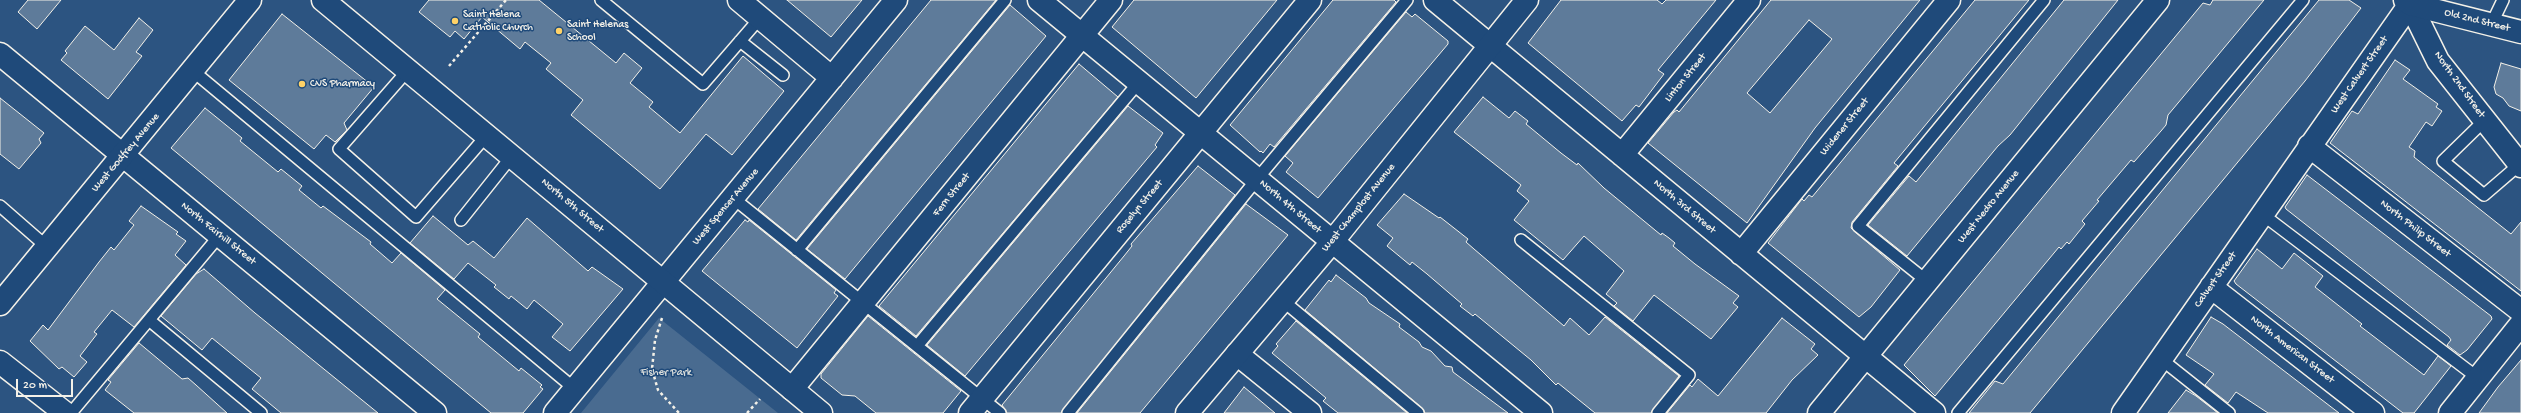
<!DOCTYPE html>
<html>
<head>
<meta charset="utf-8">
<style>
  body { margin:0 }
  #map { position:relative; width:2521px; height:413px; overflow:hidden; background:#2c5481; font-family:"Gochi Hand",sans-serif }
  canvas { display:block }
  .scale { position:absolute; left:16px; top:379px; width:57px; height:18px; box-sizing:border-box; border:2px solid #f4f1e8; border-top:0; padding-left:5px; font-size:12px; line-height:14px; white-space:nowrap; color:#f4f1e8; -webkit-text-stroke:3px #1f4a7a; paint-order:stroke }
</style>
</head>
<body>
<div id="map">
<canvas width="2521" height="413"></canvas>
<div class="scale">20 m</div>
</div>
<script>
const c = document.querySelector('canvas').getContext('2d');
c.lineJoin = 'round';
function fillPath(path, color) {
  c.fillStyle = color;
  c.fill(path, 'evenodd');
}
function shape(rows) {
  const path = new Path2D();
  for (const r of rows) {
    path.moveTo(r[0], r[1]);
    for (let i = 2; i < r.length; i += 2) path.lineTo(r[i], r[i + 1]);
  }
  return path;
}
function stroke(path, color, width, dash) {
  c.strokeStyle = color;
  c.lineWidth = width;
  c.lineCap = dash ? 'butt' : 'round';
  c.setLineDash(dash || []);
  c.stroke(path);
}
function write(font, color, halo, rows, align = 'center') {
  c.font = font + ' "Gochi Hand",sans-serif';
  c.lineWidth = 3;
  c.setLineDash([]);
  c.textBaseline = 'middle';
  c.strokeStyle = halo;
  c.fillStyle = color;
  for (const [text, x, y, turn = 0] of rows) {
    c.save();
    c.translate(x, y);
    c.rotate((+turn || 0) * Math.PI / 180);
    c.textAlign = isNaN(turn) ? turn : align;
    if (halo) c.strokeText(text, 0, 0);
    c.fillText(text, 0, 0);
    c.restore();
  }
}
fillPath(shape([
  [659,318,778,413,581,413]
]), '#496b90');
const building = shape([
  [28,0,61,0,37,29,18,12,28,0],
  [429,0,539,0,616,63,624,53,642,68,630,83,653,102,649,107,680,133,743,56,784,91,732,155,706,134,660,189,571,115,583,100,546,69,551,63,525,42,520,49,482,17,464,39,455,31,450,37,419,12,429,0],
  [787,0,862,0,831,37,787,0],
  [931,0,996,0,796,240,758,209,931,0],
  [1134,0,1277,0,1196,98,1112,27,1134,0],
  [1333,0,1394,0,1396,2,1274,147,1270,144,1263,153,1261,151,1260,152,1230,125,1333,0],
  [1561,0,1657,0,1662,4,1666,0,1716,0,1658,70,1664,74,1639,107,1636,105,1622,121,1528,43,1561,0],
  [1771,0,1920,0,1815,128,1747,223,1648,143,1674,112,1677,110,1679,112,1771,0],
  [1809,20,1832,39,1770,113,1747,93,1809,20],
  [1975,0,2029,0,1894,163,1898,166,1852,222,1851,228,1854,231,1900,270,1871,307,1859,317,1768,243,1802,199,1804,201,1809,195,1812,197,1975,0],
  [2064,0,2118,0,2010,135,1998,146,1907,256,1868,225,1909,176,1916,182,2064,0],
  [2213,0,2264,0,2168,115,2166,125,2161,131,2134,162,2131,160,2097,200,2099,201,2082,221,2085,224,2069,244,2067,242,2061,249,2059,247,1935,396,1904,365,2203,3,2210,5,2213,0],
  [2319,0,2349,0,2361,8,2305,81,2030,413,1969,413,1995,381,2003,384,2319,0],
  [1010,5,1046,36,845,279,807,249,1010,5],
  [1406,12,1412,17,1415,14,1448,41,1448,44,1318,198,1286,172,1293,163,1285,156,1406,12],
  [282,14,374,87,344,123,347,130,335,142,326,135,314,149,229,80,282,14],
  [139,18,153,30,136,52,142,56,108,99,61,60,67,53,65,51,85,26,114,50,139,18],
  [2395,60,2410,70,2403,79,2438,104,2436,107,2442,111,2432,126,2426,122,2409,147,2415,151,2414,157,2511,234,2521,222,2521,291,2330,143,2352,111,2358,114,2395,60],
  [2501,63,2521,69,2521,111,2509,106,2503,98,2496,94,2494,87,2501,63],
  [1079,64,1118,97,916,336,879,306,1079,64],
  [1483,97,1509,118,1515,111,1528,121,1526,124,1561,153,1577,165,1578,163,1604,188,1661,235,1662,233,1669,238,1675,243,1673,246,1695,264,1739,296,1733,303,1738,307,1711,339,1654,295,1633,321,1614,306,1617,303,1606,294,1624,271,1614,262,1584,236,1563,260,1514,220,1529,201,1517,191,1521,185,1454,132,1483,97],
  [0,98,44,133,39,139,41,143,19,169,0,154,0,98],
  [1128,106,1163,133,1155,145,1157,147,965,376,927,345,1128,106],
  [205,108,242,138,240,141,278,172,281,169,302,186,299,190,321,208,323,206,371,242,370,244,392,263,401,253,445,290,437,299,480,334,478,337,519,371,521,368,542,385,540,387,543,389,523,413,491,413,171,148,205,108],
  [1198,166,1235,195,1061,413,1007,413,1002,405,1124,256,1132,246,1131,244,1198,166],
  [2307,175,2491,316,2492,319,2467,350,2460,355,2447,345,2451,340,2449,337,2286,209,2285,207,2307,175],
  [1404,194,1439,218,1440,217,1468,239,1466,242,1474,249,1564,326,1570,318,1589,335,1605,317,1679,376,1651,413,1595,413,1558,383,1556,385,1531,360,1475,314,1473,316,1460,306,1462,304,1427,274,1412,262,1410,265,1387,246,1393,238,1377,225,1404,194],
  [1246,204,1288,235,1140,413,1077,413,1246,204],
  [141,206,178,232,176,234,186,241,175,255,186,265,134,327,112,310,94,332,97,334,80,356,87,362,74,377,62,367,59,369,30,341,43,325,48,330,99,262,111,247,114,250,134,225,129,221,141,206],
  [433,216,468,245,473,241,494,258,527,218,588,271,592,267,623,289,570,351,552,337,563,324,534,300,527,309,511,296,509,299,494,287,496,285,468,263,454,279,410,243,433,216],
  [745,220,748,222,749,220,836,290,834,293,838,296,797,348,702,271,745,220],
  [2257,249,2282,269,2294,253,2323,276,2315,287,2362,324,2360,326,2424,375,2438,356,2451,366,2414,413,2403,413,2236,284,2234,281,2257,249],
  [204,269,255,313,378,413,281,413,252,389,261,378,212,338,202,350,161,316,196,274,204,269],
  [1336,275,1366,298,1369,303,1400,324,1399,327,1419,342,1422,347,1431,351,1445,366,1452,367,1453,372,1508,413,1425,413,1422,408,1305,310,1329,280,1331,282,1336,275],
  [868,316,961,391,943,413,876,413,855,396,842,395,821,378,821,374,868,316],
  [2211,317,2223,324,2339,413,2268,413,2236,392,2228,403,2205,385,2214,374,2186,355,2211,317],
  [1782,318,1815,344,1811,349,1818,355,1792,380,1766,413,1667,413,1690,385,1692,387,1698,379,1718,396,1782,318],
  [1296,321,1407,413,1338,413,1323,401,1326,398,1272,353,1278,346,1276,344,1296,321],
  [139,343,182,379,188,378,196,385,227,413,134,413,105,390,111,382,108,380,139,343],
  [2521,360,2521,413,2479,413,2498,387,2521,360],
  [1244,387,1275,413,1224,413,1244,387],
  [2186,390,2196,396,2218,413,2168,413,2186,390]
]);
fillPath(building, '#5e7b9a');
stroke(building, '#f4f1e8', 1);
const lane = shape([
  [601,0,703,84,760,18],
  [2491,25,2503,0],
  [740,41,783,75],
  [408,70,339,149,416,217,487,135],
  [193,71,575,389],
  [2485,120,2443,161,2484,195,2520,164],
  [733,198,1000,413],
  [0,206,47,247],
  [2262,214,2478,378],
  [461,220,512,156],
  [1521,240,1689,375,1658,413],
  [797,250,1005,0],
  [1928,282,1858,226,2044,0],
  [1282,300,1418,413],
  [149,320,261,413],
  [917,346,1139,82],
  [2161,359,2229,413],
  [71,413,220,235],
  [1068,413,1257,179,1407,0],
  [1958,413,2303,0]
]);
const street = shape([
  [739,0,832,78],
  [1039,0,1541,413],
  [1435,0,1934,413],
  [0,54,435,413],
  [2309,146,2521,311],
  [1622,155,1749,0],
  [1741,254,1949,0],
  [2211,287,2373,413],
  [1237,354,1310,413],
  [0,362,65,413],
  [792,389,1111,0],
  [555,413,896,0],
  [970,413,1310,0],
  [1819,413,2158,0],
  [2123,413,2410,4,2438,61,2521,166],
  [2450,413,2521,324]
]);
const secondary = shape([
  [323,0,821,413],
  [2405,0,2410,4,2521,32],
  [1187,413,1332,242,1527,0]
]);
const primary = shape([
  [0,304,250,0]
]);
stroke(lane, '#f4f1e8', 14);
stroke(street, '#f4f1e8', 25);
stroke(secondary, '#f4f1e8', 25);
stroke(primary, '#f4f1e8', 25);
stroke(shape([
  [449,66,506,0],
  [662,318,655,340,652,369,658,390,679,413],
  [747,413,760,399]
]), '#f4f1e8', 2.5, [3, 3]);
stroke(lane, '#1f4a7a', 11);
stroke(street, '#1f4a7a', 22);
stroke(secondary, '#1f4a7a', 22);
stroke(primary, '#1f4a7a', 22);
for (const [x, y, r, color] of [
  [455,21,4,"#ffd166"],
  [559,31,4,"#ffd166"],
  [302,84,4,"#ffd166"]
]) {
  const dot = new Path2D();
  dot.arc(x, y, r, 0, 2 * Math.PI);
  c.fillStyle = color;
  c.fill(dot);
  stroke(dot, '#1f4a7a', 1.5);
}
write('11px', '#f4f1e8', '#1f4a7a', [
  ["Saint Helena",463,15],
  ["Catholic Church",463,28],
  ["Saint Helenas",567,25],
  ["School",567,38],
  ["CVS Pharmacy",310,84]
], 'left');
write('11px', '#f4f1e8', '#1f4a7a', [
  ["Old 2nd Street",2477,21,14],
  ["West Calvert Street",2360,75,-55],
  ["Linton Street",1686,78,-51],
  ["North 2nd Street",2459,85,54],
  ["Widener Street",1845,127,-51],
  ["West Godfrey Avenue",126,153,-50],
  ["Fern Street",952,195,-51],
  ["North 5th Street",572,206,40],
  ["West Spencer Avenue",726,207,-50],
  ["Roselyn Street",1140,207,-50],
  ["North 4th Street",1290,207,40],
  ["North 3rd Street",1684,207,40],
  ["West Nedro Avenue",1989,207,-51],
  ["West Champlost Avenue",1359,208,-51],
  ["North Philip Street",2415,229,38],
  ["North Fairhill Street",218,234,39],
  ["Calvert Street",2216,280,-55],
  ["North American Street",2292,350,38]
]);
write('11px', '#dadddb', '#1f4a7a', [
  ["Fisher Park",666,373]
]);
</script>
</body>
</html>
